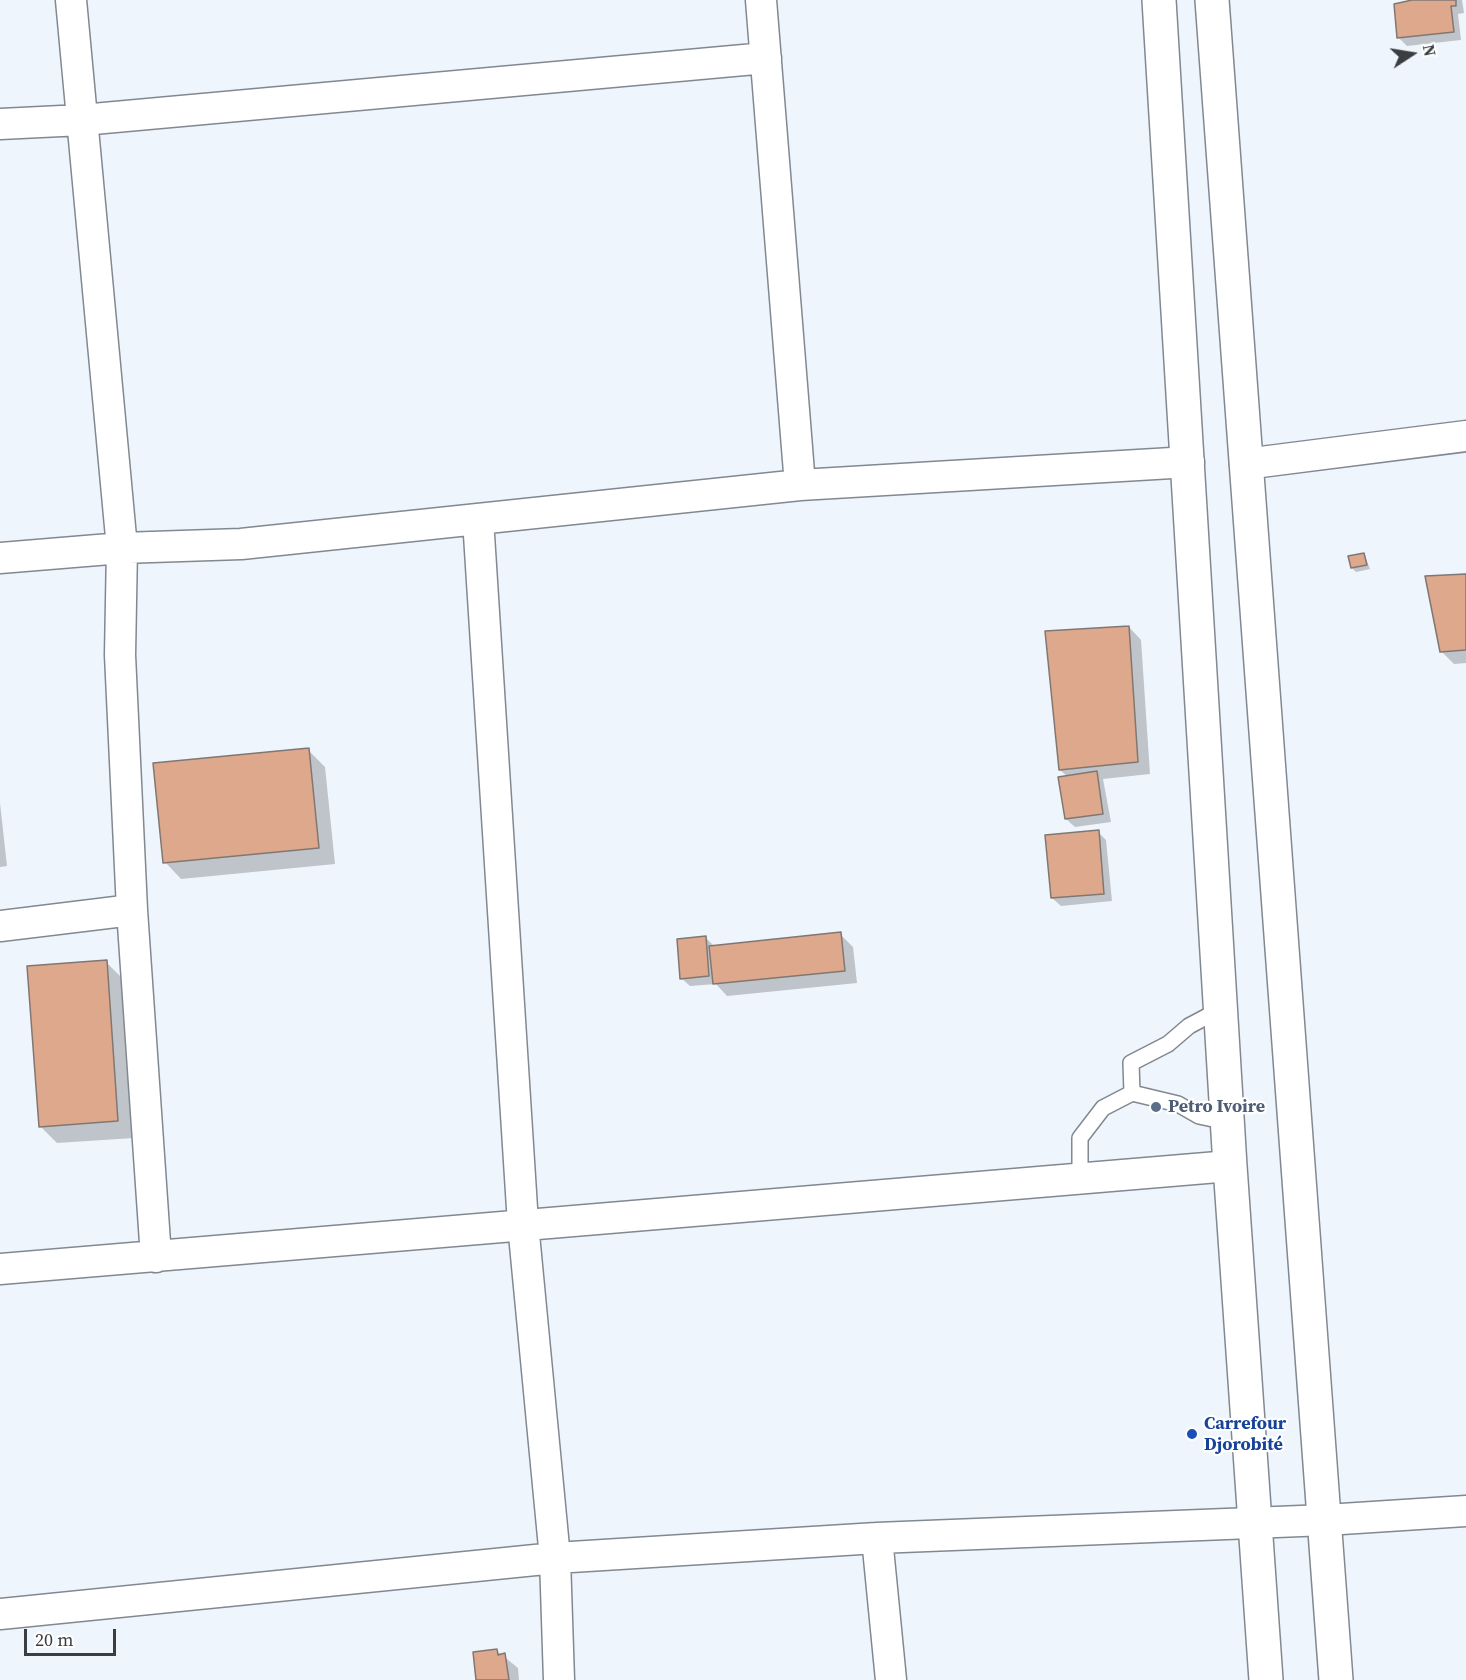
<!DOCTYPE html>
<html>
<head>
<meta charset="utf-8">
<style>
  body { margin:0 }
  #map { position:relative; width:1466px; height:1680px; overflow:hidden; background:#eef5fc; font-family:"Source Serif 4",serif }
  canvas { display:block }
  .north { position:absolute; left:1382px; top:24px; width:60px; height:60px; -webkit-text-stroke:4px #fff; paint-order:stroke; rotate:78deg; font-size:16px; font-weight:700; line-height:24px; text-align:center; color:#3b3d40 }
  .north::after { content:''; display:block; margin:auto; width:21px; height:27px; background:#3b3d40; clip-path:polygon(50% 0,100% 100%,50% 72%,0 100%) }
  .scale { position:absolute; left:24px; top:1629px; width:92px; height:27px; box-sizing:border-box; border:3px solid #3b3d40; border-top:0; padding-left:8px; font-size:18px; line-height:21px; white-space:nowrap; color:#3b3d40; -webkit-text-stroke:4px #fff; paint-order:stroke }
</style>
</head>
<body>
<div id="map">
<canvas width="1466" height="1680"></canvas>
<div class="north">N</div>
<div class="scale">20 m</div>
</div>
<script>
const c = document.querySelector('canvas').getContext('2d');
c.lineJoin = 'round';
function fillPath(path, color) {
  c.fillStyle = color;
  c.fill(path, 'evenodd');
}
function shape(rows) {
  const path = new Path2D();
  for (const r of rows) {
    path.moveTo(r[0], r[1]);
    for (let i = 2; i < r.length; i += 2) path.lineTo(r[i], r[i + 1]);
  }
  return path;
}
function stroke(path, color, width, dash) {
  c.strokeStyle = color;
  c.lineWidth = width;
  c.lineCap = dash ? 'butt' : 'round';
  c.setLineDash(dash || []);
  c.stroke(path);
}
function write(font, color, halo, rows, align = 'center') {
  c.font = font + ' "Source Serif 4",serif';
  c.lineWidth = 4.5;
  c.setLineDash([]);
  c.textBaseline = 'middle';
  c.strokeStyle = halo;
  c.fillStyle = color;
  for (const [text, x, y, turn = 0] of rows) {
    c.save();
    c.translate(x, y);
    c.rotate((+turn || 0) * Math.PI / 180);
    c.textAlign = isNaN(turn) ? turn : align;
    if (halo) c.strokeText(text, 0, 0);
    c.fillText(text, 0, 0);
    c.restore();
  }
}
fillPath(shape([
  [1414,0,1462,0,1464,13,1458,14,1461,40,1407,46,1399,38],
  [1364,554,1370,569,1356,572,1352,568],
  [1466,576,1466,663,1454,664,1441,651],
  [1129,627,1141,640,1150,774,1103,779,1111,822,1075,827,1066,819,1068,777,1060,770],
  [308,750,325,767,335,864,181,879,165,862],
  [0,803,7,866,0,867],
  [1098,832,1106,840,1112,901,1061,906,1052,898],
  [840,934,853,947,857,983,727,996,716,984,690,986,681,978,706,938,715,947],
  [106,962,123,979,134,1138,57,1143,40,1126],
  [497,1651,518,1668,519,1680,478,1680]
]), '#0003');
const building = shape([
  [1412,0,1456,0,1456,6,1451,6,1454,32,1397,38,1394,4,1412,0],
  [1364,553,1367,565,1351,568,1348,556,1364,553],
  [1466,574,1466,650,1440,652,1425,576,1466,574],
  [1129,626,1138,762,1059,770,1045,631,1129,626],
  [309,748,319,848,163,863,153,763,309,748],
  [1097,771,1103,814,1065,819,1058,777,1097,771],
  [1099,830,1104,894,1051,898,1045,835,1099,830],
  [841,932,845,971,713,984,709,946,841,932],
  [706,936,709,976,680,979,677,939,706,936],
  [107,960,118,1121,39,1127,27,966,107,960],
  [497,1649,498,1655,505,1653,509,1680,476,1680,473,1652,497,1649]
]);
fillPath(building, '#dda88b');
stroke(building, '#807773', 1.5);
const lane = shape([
  [1221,1009,1189,1026,1168,1044,1131,1063,1132,1093,1178,1104,1199,1116,1227,1122],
  [1080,1179,1080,1138,1103,1108,1132,1093]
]);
const street = shape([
  [71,0,122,548,120,655,132,910,156,1257],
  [761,0,800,485],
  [0,124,82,120,766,58],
  [1245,464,1466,436],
  [478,519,523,1224,555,1558,559,1680],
  [0,558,122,548,241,544,800,485,1189,462],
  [0,926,132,910],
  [0,1269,1230,1166],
  [877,1538,891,1680],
  [0,1614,555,1558,877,1538,1326,1520,1466,1511]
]);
const secondary = shape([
  [1159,0,1230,1166,1266,1680],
  [1212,0,1336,1680]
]);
stroke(lane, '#82888f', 18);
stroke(street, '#82888f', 33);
stroke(secondary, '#82888f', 36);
stroke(lane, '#fff', 15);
stroke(street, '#fff', 30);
stroke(secondary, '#fff', 33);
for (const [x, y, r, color] of [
  [1156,1107,6,"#5c6f8a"],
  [1192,1434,6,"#1a4fb4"]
]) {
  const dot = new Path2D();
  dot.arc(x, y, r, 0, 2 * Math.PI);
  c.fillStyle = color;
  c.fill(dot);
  stroke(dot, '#fff', 2);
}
write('bold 18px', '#4e5e75', '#fff', [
  ["Petro Ivoire",1168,1107]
], 'left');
write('bold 18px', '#164399', '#fff', [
  ["Carrefour",1204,1424],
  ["Djorobité",1204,1445]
], 'left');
</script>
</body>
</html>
